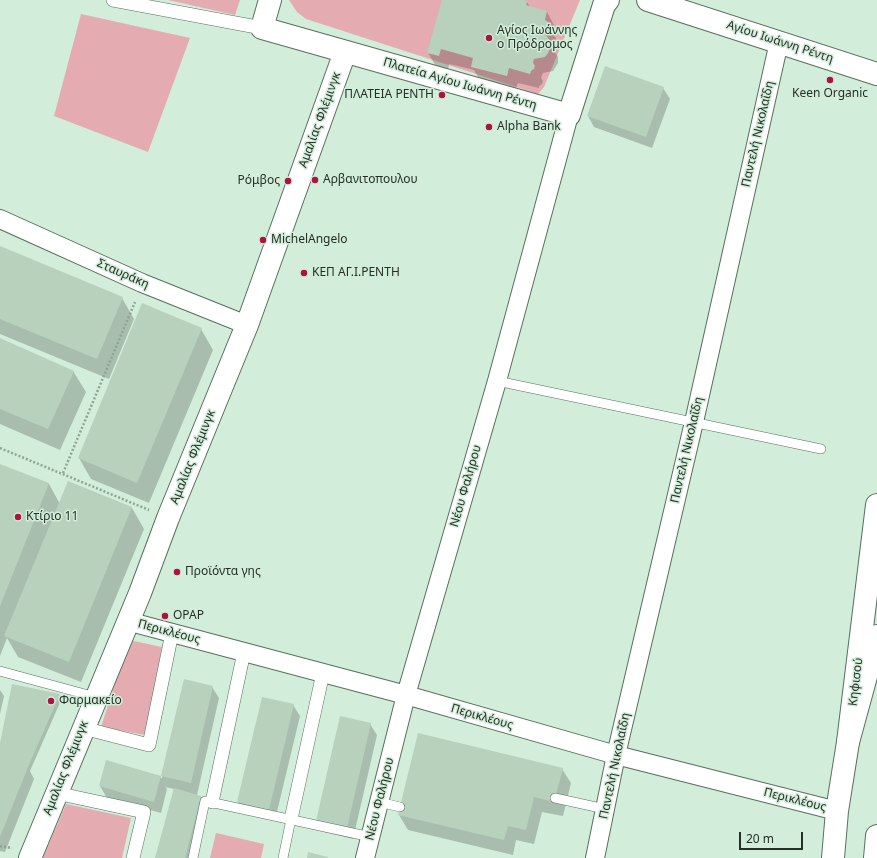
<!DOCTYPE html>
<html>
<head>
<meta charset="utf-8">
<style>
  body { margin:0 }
  #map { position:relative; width:877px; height:858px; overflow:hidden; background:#d2edd9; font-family:"Noto Sans",sans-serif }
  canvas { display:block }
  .scale { position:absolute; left:739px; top:832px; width:64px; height:18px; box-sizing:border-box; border:2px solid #252f28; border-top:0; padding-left:5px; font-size:12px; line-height:14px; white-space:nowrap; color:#252f28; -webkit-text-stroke:3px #d2edd9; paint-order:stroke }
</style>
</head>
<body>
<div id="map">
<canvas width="877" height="858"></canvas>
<div class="scale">20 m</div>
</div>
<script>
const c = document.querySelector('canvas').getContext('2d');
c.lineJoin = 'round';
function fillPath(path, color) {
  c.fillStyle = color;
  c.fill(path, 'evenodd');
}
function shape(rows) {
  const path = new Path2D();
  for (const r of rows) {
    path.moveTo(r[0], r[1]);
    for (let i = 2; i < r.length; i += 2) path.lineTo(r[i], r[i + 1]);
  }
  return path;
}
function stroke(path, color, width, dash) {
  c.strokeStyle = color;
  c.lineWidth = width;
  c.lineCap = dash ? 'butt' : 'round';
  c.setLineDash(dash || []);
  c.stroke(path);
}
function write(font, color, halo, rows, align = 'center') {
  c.font = font + ' "Noto Sans",sans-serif';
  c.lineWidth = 3;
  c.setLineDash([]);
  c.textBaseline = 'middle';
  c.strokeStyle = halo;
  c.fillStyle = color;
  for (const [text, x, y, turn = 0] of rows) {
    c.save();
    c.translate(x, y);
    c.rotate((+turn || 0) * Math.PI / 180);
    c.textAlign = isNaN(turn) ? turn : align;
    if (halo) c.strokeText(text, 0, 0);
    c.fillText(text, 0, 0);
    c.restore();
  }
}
fillPath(shape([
  [168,0,240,0,235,15],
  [289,0,580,0,544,87,538,94,306,19,297,12],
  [81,14,190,38,148,152,54,116],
  [129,640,162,647,145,735,101,727],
  [66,804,131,818,122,858,43,858],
  [216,833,264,844,261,858,210,858]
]), '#e4acb1');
fillPath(shape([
  [443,0,519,0,527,2,530,7,547,12,555,27,553,34,556,38,555,42,551,43,550,45,558,57,558,63,553,71,543,73,541,78,543,81,542,84,539,86,539,88,518,83,515,91,480,81,474,70,449,64,448,70,437,68,428,53],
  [663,88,670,99,652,148,594,127,588,116],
  [0,247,122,298,134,319,109,379,0,334],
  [201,329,213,350,149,503,91,479,79,458],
  [0,340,73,371,86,392,60,450,0,424],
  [0,465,49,484,60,504,132,508,144,529,81,682,18,657,7,638,0,656],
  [185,681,212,687,219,698,197,795,201,797,207,808,195,858,157,858,174,789,165,787,167,789,161,813,107,798,100,786,107,762,162,778],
  [0,690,4,696,0,714],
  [60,695,62,698,30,771,34,779,5,852,0,851,0,748],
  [293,705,300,716,275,820,244,813,238,802],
  [370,724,377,735,353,839,324,832,317,821],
  [562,769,571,783,563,816,542,812,534,844,516,840,513,855,408,830,399,815]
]), '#0003');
fillPath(shape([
  [442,0,523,0,528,1,526,5,547,11,545,20,548,22,547,27,543,28,542,32,546,35,550,41,550,48,548,53,545,57,534,59,533,63,535,66,534,69,531,71,530,74,509,68,507,76,471,67,473,58,441,49,439,56,427,53],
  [605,66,664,87,646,137,587,116],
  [0,246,123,297,97,359,0,319],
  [142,303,202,328,137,483,78,458],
  [0,338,74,371,48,429,0,409],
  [0,464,49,483,0,606],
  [68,481,132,507,69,662,4,636],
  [184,679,213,686,191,783,161,776,154,802,99,786,106,760,161,776],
  [12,684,60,694,28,767,0,837,0,743],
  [262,697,294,704,269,810,237,802],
  [340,716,371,723,347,828,316,821],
  [418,733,563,768,554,802,534,797,526,830,508,826,504,840,398,815],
  [174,788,201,796,185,858,155,858],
  [308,852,328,857,328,858,307,858]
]), '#b7d1bd');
const service = shape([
  [497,381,821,449],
  [0,671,96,697],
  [555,798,605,809],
  [379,802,400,807],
  [193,858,205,801,371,837],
  [283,858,291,819]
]);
const pedestrian = shape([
  [113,0,262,28],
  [83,728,149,745,172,633],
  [56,793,144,812,133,858],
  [212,802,244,652],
  [291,819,323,673]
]);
const minor = shape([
  [0,219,142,283,247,325],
  [127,621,406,695,616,755,837,811],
  [365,858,406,695,497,381,569,115],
  [595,858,616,755,694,422,779,42]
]);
const secondary = shape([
  [270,0,262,28,569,115,604,5,608,0],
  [648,0,877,74],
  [30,858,140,593,168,518,247,325,345,52],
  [833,858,837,811,848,742,877,505]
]);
const motorway = shape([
  [848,742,877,636],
  [875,858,877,836]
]);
stroke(service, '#58705e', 10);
stroke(pedestrian, '#58705e', 14);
stroke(minor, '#58705e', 20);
stroke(secondary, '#58705e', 24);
stroke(motorway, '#58705e', 24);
stroke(shape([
  [0,448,149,510],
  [63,473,135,302],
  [0,846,12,848]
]), '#8fa394', 2.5, [2, 2]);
stroke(service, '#fff', 9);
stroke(pedestrian, '#fff', 13);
stroke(minor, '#fff', 18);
stroke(secondary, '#fff', 22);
stroke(motorway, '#fff', 22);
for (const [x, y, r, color] of [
  [489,38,4,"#aa1540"],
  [830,80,4,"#aa1540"],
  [442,95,4,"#aa1540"],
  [489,127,4,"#aa1540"],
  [315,180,4,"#aa1540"],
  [288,181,4,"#aa1540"],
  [263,240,4,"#aa1540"],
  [304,273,4,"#aa1540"],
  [18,517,4,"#aa1540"],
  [177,572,4,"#aa1540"],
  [165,616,4,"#aa1540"],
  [51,701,4,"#aa1540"]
]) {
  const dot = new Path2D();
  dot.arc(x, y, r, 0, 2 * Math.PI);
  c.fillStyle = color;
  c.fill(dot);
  stroke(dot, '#d2edd9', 1.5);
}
write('12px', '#252f28', '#d2edd9', [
  ["Αγίος Ιωάννης",497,31],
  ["ο Πρόδρομος",497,45],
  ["Keen Organic",830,94,"center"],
  ["ΠΛΑΤΕΙΑ ΡΕΝΤΗ",434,95,"right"],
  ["Alpha Bank",497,127],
  ["Αρβανιτοπουλου",323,180],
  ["Ρόμβος",280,181,"right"],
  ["MichelAngelo",271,240],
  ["ΚΕΠ ΑΓ.Ι.ΡΕΝΤΗ",312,273],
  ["Κτίριο 11",26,517],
  ["Προϊόντα γης",185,572],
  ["OPAP",173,616],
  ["Φαρμακείο",59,701]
], 'left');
write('12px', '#252f28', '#d2edd9', [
  ["Αγίου Ιωάννη Ρέντη",780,42,18],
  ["Πλατεία Αγίου Ιωάννη Ρέντη",460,84,16],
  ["Αμαλίας Φλέμινγκ",320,120,-70],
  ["Παντελή Νικολαΐδη",758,134,-77],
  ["Σταυράκη",123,274,24],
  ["Παντελή Νικολαΐδη",687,450,-77],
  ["Αμαλίας Φλέμινγκ",193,457,-68],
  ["Νέου Φαλήρου",466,486,-74],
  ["Περικλέους",169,632,15],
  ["Κηφισού",856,682,-83],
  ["Περικλέους",482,717,16],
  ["Παντελή Νικολαΐδη",615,766,-78],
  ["Αμαλίας Φλέμινγκ",66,768,-68],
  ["Νέου Φαλήρου",380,799,-76],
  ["Περικλέους",795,800,14]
]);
</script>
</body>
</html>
